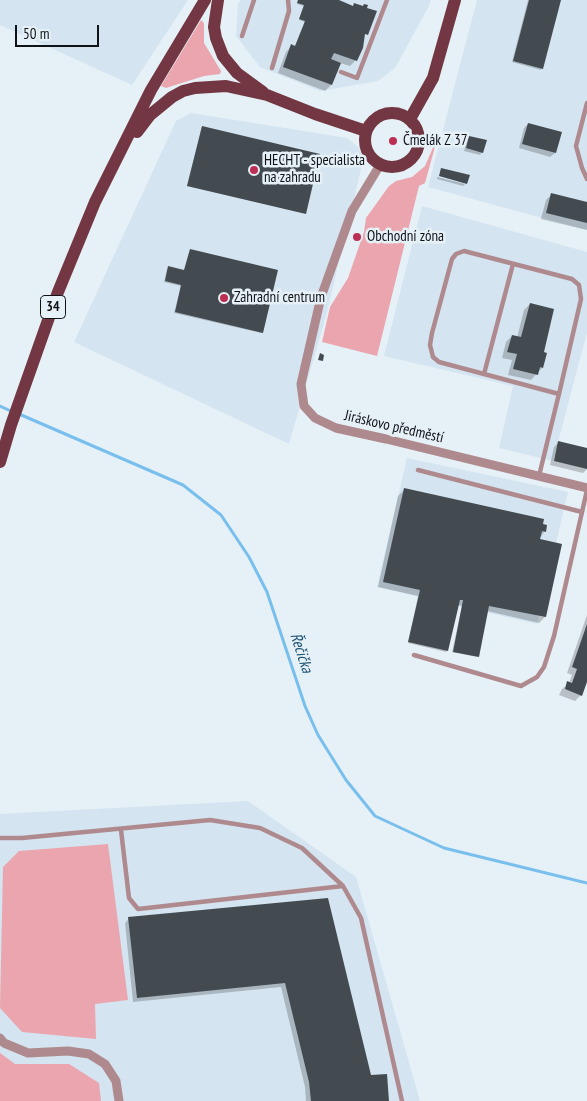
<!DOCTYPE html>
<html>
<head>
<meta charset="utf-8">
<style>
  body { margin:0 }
  #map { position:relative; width:587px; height:1101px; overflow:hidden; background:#e6f0f7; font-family:"PT Sans Narrow",sans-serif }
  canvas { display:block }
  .scale { position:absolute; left:15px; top:25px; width:84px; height:22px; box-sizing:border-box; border:2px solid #101316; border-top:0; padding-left:6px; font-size:15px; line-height:18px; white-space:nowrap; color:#101316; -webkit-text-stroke:4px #e6f0f7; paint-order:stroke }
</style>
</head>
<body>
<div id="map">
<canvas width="587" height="1101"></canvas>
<div class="scale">50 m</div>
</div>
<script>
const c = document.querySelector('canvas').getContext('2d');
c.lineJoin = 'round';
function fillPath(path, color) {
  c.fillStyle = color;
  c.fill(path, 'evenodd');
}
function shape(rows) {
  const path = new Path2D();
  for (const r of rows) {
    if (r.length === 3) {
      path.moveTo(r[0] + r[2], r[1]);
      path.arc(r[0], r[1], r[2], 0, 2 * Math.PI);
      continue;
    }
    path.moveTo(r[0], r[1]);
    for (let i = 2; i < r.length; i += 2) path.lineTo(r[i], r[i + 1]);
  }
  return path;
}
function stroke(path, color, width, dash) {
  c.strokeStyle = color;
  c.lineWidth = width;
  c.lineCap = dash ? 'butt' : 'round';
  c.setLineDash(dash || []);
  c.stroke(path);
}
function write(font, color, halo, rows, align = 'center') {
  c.font = font + ' "PT Sans Narrow",sans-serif';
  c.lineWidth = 5;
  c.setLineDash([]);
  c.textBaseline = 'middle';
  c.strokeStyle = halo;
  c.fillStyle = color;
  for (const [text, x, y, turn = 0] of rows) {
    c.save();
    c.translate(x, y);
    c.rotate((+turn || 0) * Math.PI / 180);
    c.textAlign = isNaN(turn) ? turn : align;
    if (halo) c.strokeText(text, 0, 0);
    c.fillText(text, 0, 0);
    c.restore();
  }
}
fillPath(shape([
  [0,0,188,0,132,85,0,25],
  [241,0,431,0,429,6,395,68,378,81,320,91,260,67,236,36,238,4],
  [477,0,587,0,587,230,428,187],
  [191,113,347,138,359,148,361,153,361,169,326,316,289,444,74,342,176,121],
  [422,206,587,252,587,332,553,461,499,448,513,386,384,356],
  [407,458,568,492,537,624,377,587],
  [248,801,356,877,420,1101,0,1101,0,814]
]), '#d4e4f0');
fillPath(shape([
  [201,20,204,23,204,43,221,71,220,74,204,76,166,88,161,86],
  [438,136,425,183,419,186,377,356,322,342,330,307,348,278,364,232,366,218,389,186,396,181,412,177,425,166],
  [108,844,128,1000,95,1004,96,1039,22,1032,0,1008,3,867,19,851],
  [0,1053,15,1064,69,1064,99,1083,101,1101,0,1101]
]), '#eba5ae');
fillPath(shape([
  [298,0,338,0,367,34,364,34,356,60,350,66,340,63,331,85,325,91,278,73,286,52,292,46,295,47,305,22,299,20,304,6,297,4],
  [528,0,560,0,541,70,512,62],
  [528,124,555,153,550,157,519,148,524,128],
  [202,127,304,213,187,186],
  [469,137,482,152,480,155,464,151,467,140],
  [437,177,465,184,463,186,437,179],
  [552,194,587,203,587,230,541,219,546,200],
  [190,250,262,332,261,333,174,313,181,286,164,282,167,269,184,272],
  [530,304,542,353,542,368,531,380,508,375,512,360,502,358,506,342,512,336,517,338,524,310],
  [559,442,587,449,587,469,583,473,550,465,554,447],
  [404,490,546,526,544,532,539,540,545,617,539,623,487,611,477,657,452,652,462,606,457,605,446,652,408,643,418,596,378,587,398,496],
  [587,615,587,678,581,695,575,701,559,695,562,689,569,683,572,675,567,673],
  [327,899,370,1076,388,1101,306,1101,305,1087,281,987,133,1002,125,923,129,919]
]), '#0003');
stroke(shape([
  [0,406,13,412],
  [19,414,183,485,221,515,249,557,267,592,305,706,318,735,346,780,375,816,444,848,587,883]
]), '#79bfee', 3);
fillPath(shape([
  [298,0,339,0,353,6,354,3,363,6,364,4,368,5,367,8,377,11,368,35,365,34,363,48,357,61,334,53,331,59,341,63,332,85,283,67,291,44,295,46,305,21,299,19,304,5,297,3],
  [529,0,561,0,543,69,513,61],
  [528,123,562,132,556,153,522,144],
  [202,126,320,154,306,214,187,186],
  [469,136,487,140,483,153,466,148],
  [441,168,470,175,467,184,439,176],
  [551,193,587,202,587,223,546,213],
  [190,249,278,270,263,333,175,312,181,285,165,281,168,266,184,270],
  [530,303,554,309,544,352,547,353,543,368,540,367,538,375,513,369,517,354,507,352,512,335,521,337],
  [320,353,324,355,323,361,318,360],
  [558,441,587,448,587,469,554,461],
  [404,488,544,519,543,524,547,525,546,532,542,531,540,539,562,544,546,617,489,606,479,657,453,652,463,600,460,600,448,651,408,642,420,590,383,582],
  [587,624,587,682,582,696,565,689,567,681,572,683,577,669,572,667],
  [328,898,371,1075,387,1074,389,1101,311,1101,309,1082,285,983,137,998,128,917]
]), '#434b51');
stroke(shape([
  [242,36,254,0],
  [272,68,289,11,288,0],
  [341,72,357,78,387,0],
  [587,103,576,146,582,168,587,179],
  [484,374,513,264],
  [418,470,582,512],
  [539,476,556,406,559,394,581,299,579,285,572,279,464,251,456,254,452,259,432,333,430,345,433,357,439,362,559,394],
  [414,655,521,686,537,677,544,667,554,636,587,490],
  [121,830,129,898,138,909,343,886],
  [0,838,22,838,210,820,260,828,302,848,343,886,361,918,402,1101]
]), '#ae8a8e', 4.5);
stroke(shape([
  [380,165,352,211,321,297,301,384,304,406,315,418,336,428,386,439,587,488],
  [0,1038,4,1043,28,1053,68,1051,89,1054,105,1064,116,1081,119,1101]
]), '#ae8a8e', 9);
stroke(shape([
  [218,0,214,27,216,38,223,56,237,73,263,92],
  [392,140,27],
  [410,119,433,78,455,0],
  [137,132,150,115,172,97,183,91,195,88,226,86,267,95,315,114,366,131],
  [0,462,11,425,58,292,95,202,151,90,205,0]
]), '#723742', 12);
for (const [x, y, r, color] of [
  [393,141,5,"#bd2e55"],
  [254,170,5,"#bd2e55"],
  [357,237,5,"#bd2e55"],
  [224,298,5,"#bd2e55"]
]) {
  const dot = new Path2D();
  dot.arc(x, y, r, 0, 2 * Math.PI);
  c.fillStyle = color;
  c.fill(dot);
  stroke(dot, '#e6f0f7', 2);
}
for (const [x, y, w] of [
  [53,307,25]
]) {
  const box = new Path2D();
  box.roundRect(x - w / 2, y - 11.5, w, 23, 4);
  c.fillStyle = '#e6f0f7';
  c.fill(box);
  stroke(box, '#101316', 1);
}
write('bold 14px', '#101316', null, [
  ["34",53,307]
]);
write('15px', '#101316', '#e6f0f7', [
  ["Čmelák Z 37",403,141],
  ["HECHT - specialista",264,161],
  ["na zahradu",264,178],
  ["Obchodní zóna",367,237],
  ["Zahradní centrum",234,298]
], 'left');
write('15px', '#101316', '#e6f0f7', [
  ["Jiráskovo předměstí",394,427,13]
]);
write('italic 16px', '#205575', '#e6f0f7', [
  ["Řečička",301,653,72]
]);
</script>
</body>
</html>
